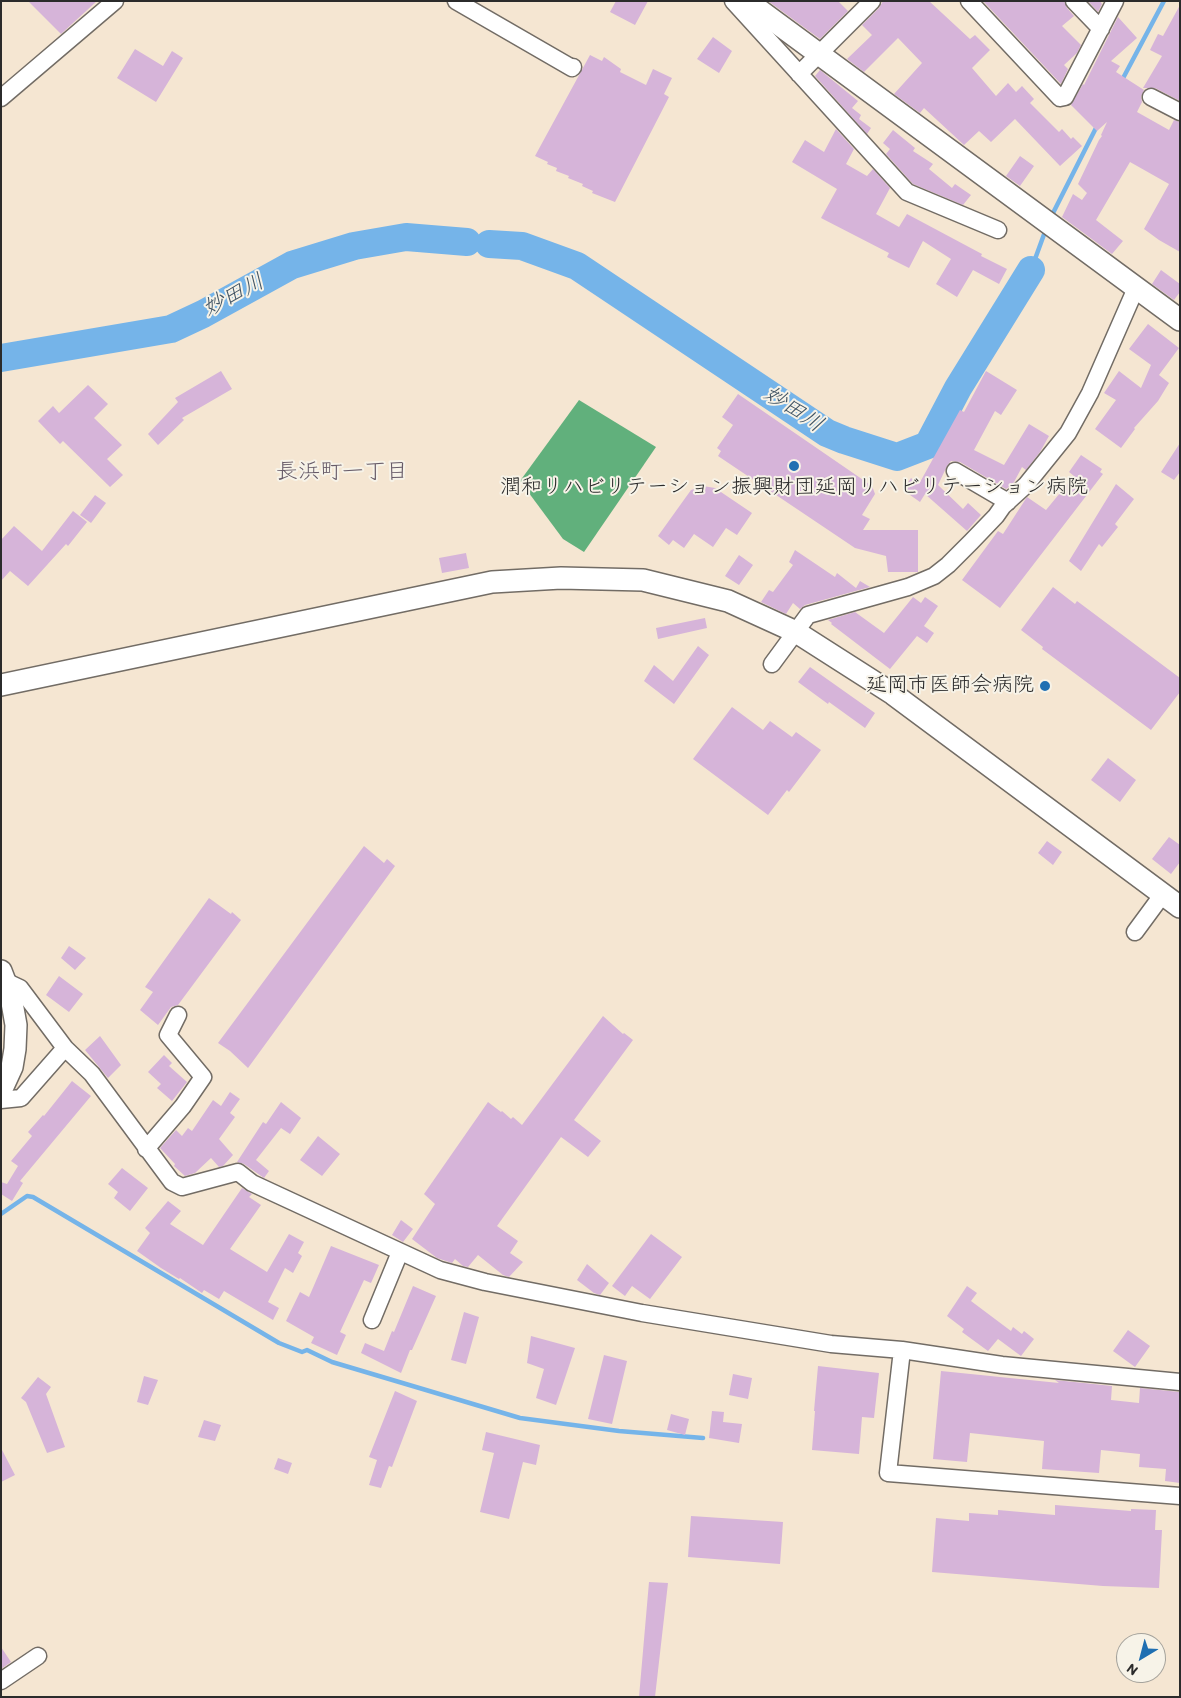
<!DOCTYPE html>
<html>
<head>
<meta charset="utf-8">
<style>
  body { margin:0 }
  #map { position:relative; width:1181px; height:1698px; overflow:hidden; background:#f5e6d2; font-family:Itim,sans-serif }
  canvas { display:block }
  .frame { position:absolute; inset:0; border:2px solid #2b2b2b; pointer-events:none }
  .north { position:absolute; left:1116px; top:1633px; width:50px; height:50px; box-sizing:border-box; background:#f7f3e8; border:1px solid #a5a39c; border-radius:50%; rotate:217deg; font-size:14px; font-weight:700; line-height:20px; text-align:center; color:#2b2b2b }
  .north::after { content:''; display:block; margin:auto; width:18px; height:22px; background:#1f6fb2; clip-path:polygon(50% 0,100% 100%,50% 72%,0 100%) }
</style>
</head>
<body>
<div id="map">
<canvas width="1181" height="1698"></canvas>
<div class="frame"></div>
<div class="north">N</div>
</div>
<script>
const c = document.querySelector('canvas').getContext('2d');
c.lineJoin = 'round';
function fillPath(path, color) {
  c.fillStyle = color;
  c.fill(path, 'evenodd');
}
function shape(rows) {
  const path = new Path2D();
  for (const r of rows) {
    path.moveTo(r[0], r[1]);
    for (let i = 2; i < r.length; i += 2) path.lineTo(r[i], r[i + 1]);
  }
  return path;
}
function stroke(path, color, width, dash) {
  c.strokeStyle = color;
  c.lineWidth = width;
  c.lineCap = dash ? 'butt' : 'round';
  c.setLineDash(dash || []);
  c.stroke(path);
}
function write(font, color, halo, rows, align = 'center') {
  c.font = font + ' Itim,"Klee One",sans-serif';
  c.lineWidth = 4;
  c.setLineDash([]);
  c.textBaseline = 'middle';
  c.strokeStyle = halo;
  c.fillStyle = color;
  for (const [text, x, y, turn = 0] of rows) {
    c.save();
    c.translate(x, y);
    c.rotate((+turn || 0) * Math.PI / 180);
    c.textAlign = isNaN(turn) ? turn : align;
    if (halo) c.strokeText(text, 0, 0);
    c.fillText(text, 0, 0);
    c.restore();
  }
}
fillPath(shape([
  [579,400,656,447,584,552,563,539,520,481]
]), '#61b07c');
stroke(shape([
  [1121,82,1164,1],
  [1051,217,1097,126],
  [1031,270,1046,229],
  [1,1214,27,1196,33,1197,279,1343,302,1352,307,1350,332,1362,520,1418,619,1431,703,1438]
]), '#75b4e9', 4.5);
stroke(shape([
  [489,244,522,246,577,266,827,433,844,440,897,457,928,445,958,388,1031,270],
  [1,358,171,329,203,314,292,265,354,246,406,237,467,242]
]), '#75b4e9', 28);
fillPath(shape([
  [28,1,97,1,61,34],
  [616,1,648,1,635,25,610,12],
  [768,1,838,1,848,11,820,39],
  [883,1,929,1,970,39,975,35,990,50,972,68,996,96,1008,83,1016,92,1022,86,1034,99,1030,103,1059,132,1062,129,1071,139,1073,137,1082,146,1060,166,1015,119,991,142,979,131,964,145,924,108,920,113,894,94,922,63,898,38,864,72,847,59,872,35,862,25,879,8],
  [983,1,1064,1,1067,8,1074,16,1062,26,1081,45,1077,53,1064,65,1068,69,1061,84],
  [1088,1,1100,1,1102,4,1098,12],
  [1180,5,1180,101,1155,88,1143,88,1162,56,1150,50,1158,34,1163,36],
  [1118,17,1137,38,1111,61,1120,66,1116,72,1144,90,1141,97,1142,102,1137,112,1169,130,1174,120,1180,122,1180,252,1159,240,1144,229,1169,184,1130,162,1096,220,1123,241,1112,254,1062,217,1073,194,1082,200,1087,193,1078,184,1099,140,1102,136,1101,135,1107,122,1097,131,1071,105,1083,84,1084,85],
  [713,37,732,51,719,73,697,59],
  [135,49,163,66,172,51,183,58,156,102,117,78],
  [590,55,602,61,604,57,621,69,620,72,646,85,653,69,672,78,664,94,669,97,615,202,592,193,593,191,582,186,583,184,568,178,569,176,556,171,557,168,547,164,548,162,535,156],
  [820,70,858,101,852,108,861,115,859,119,871,128,867,134,815,76],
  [836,129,854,149,846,164,867,176,873,169,890,188,876,214,899,227,907,214,982,254,981,256,1007,269,999,284,973,270,957,297,936,284,951,259,923,241,909,268,887,257,889,253,821,218,837,189,792,162,805,140,824,152],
  [893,130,915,148,913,151,933,164,929,169,952,188,955,184,971,195,963,205,913,184,886,154,890,149,883,143],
  [1020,156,1034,166,1020,186,1006,176],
  [1161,270,1180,284,1180,292,1174,300,1152,284],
  [1148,324,1179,348,1159,375,1169,383,1158,401,1134,428,1135,429,1121,448,1095,429,1116,400,1104,393,1119,371,1141,388,1151,365,1129,349],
  [221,371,232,389,182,418,184,420,158,445,148,434,178,402,175,398],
  [986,371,1017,390,1001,415,995,411,974,450,1004,465,1029,424,1049,436,1040,452,1026,470,1022,467,1013,484,1006,489,960,462,951,461,947,466,938,485,963,509,968,503,981,515,967,531,925,494,920,502,903,490,911,478,919,484,960,410,964,412],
  [88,385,108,404,94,418,122,445,107,459,123,475,110,487,63,441,60,444,38,421,53,406,59,413],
  [738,394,872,486,875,494,862,515,870,519,863,530,918,530,918,572,888,572,886,556,855,548,718,456,721,451,717,448,733,425,722,417],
  [1180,443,1180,472,1174,480,1161,472],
  [1081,455,1102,469,1100,472,1103,474,1000,608,962,580,998,531,1003,534,1027,497,1046,510,1074,476,1069,472],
  [1116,484,1134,499,1115,524,1118,527,1102,547,1099,544,1081,571,1069,561],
  [703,486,715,488,752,513,737,535,726,528,713,547,694,534,684,548,673,540,669,545,658,536,691,490],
  [95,495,106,503,91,523,80,515],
  [73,511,87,522,68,546,66,544,28,586,10,571,1,581,1,540,14,526,42,551],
  [795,550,835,577,837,573,856,588,860,581,870,587,805,605,800,609,793,603,786,614,763,603,761,602,769,590,773,592,793,565,789,562],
  [466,553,469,568,442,573,439,558],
  [739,555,753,565,739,585,725,576],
  [1053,587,1075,604,1077,601,1180,678,1180,692,1151,730,1042,649,1043,647,1021,630],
  [913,597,921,603,925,597,938,606,924,626,934,633,927,643,917,636,890,669,831,624,832,623,828,620,855,612,884,633],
  [705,618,707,628,658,639,656,628],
  [698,646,709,655,674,704,644,681,654,665,673,681],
  [810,667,875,713,865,728,829,702,828,704,798,682],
  [732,707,763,730,770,721,792,737,796,732,821,750,789,792,787,790,768,815,693,759],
  [1108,758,1136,780,1120,802,1091,780],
  [1169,837,1180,845,1180,862,1171,874,1152,859],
  [1047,841,1062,852,1053,865,1038,853],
  [364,846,384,863,387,859,395,866,248,1068,230,1051,218,1043],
  [209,898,231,914,232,912,241,920,178,1005,171,1007,158,1025,140,1010,153,992,145,987],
  [69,946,86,958,75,970,61,958],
  [59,976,83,994,69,1012,46,995],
  [603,1016,623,1034,624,1033,633,1040,574,1120,601,1141,588,1157,561,1137,497,1226,518,1241,510,1253,523,1262,509,1277,503,1275,478,1255,468,1267,463,1266,455,1259,452,1263,437,1258,412,1239,435,1204,424,1194,488,1102,501,1112,502,1111,511,1119,513,1117,522,1125],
  [100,1036,121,1065,108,1078,85,1050],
  [164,1055,172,1063,169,1066,187,1082,172,1101,157,1088,161,1084,148,1072],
  [72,1081,91,1096,20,1181,23,1183,12,1201,1,1194,1,1182,7,1184,18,1166,11,1161,32,1136,28,1132,43,1115,44,1116],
  [230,1092,240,1099,230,1113,235,1117,219,1139,233,1155,223,1166,219,1167,211,1158,195,1173,185,1176,174,1166,175,1164,160,1148,176,1130,182,1136,188,1128,192,1131,213,1100,221,1106],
  [281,1102,301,1118,290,1134,281,1128,256,1160,269,1171,264,1178,244,1164,237,1162,263,1122,266,1124],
  [318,1136,340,1154,322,1176,300,1160],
  [122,1168,148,1188,130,1211,114,1198,118,1192,108,1184],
  [242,1188,252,1194,249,1197,261,1205,230,1249,267,1272,289,1234,304,1242,298,1253,302,1256,293,1273,285,1268,268,1302,279,1308,273,1320,224,1291,219,1299,204,1290,202,1293,180,1278,179,1279,161,1268,137,1251,150,1233,145,1228,168,1201,181,1211,170,1224,203,1245],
  [401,1220,413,1229,403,1242,392,1235],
  [651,1234,682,1257,650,1299,632,1286,625,1296,612,1286],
  [331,1246,379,1265,371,1283,364,1280,340,1332,346,1335,337,1355,311,1343,314,1337,286,1321,300,1292,309,1297],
  [587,1264,609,1283,600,1295,594,1293,577,1280],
  [413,1286,436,1296,412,1350,410,1350,401,1373,361,1353,365,1343,384,1351,392,1331,394,1332],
  [967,1286,977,1293,971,1301,1011,1331,1013,1327,1022,1334,1024,1331,1034,1339,1021,1356,998,1339,988,1351,962,1332,964,1329,947,1316],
  [464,1312,479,1317,466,1364,451,1360],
  [1128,1330,1150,1346,1135,1367,1113,1351],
  [531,1336,575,1348,556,1405,536,1398,544,1369,527,1363],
  [604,1355,627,1361,612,1424,588,1419],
  [818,1366,879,1373,874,1418,862,1417,859,1454,812,1450,815,1411,814,1411],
  [941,1371,1059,1383,1055,1380,1112,1386,1111,1400,1139,1403,1140,1388,1180,1392,1180,1483,1165,1481,1166,1469,1139,1467,1140,1454,1101,1450,1099,1473,1042,1469,1044,1441,970,1433,967,1462,933,1459],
  [733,1374,752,1378,748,1399,729,1395],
  [144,1376,158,1380,148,1405,137,1402],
  [38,1377,51,1387,46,1394,65,1447,47,1453,26,1402,21,1398],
  [395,1391,417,1401,392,1467,389,1466,381,1488,369,1485,377,1460,369,1457],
  [712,1411,724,1412,723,1422,742,1424,739,1443,709,1438],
  [671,1414,689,1419,685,1435,667,1430],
  [204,1420,221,1425,215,1441,198,1437],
  [486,1432,540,1445,536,1465,523,1462,509,1519,480,1512,494,1453,482,1450],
  [1,1448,15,1475,1,1482],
  [278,1458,292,1463,288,1474,274,1469],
  [1055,1505,1131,1511,1131,1509,1156,1510,1155,1530,1162,1530,1159,1588,1103,1586,932,1572,936,1518,969,1521,969,1513,998,1515,998,1510,1055,1515],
  [691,1516,783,1522,780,1564,688,1557],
  [649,1582,668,1583,655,1697,639,1697],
  [1,1647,11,1662,1,1669]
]), '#d6b4d9');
const minor = shape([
  [456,1,572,68,573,67],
  [733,1,907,192,998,230],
  [969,1,1060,98,1065,97,1115,1],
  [1074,1,1101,29],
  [799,74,872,1],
  [1151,97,1180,112],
  [1,98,115,1],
  [955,471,1008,502],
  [772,664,808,615,908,587,934,576,948,565,971,542,996,516,1003,506,1026,485,1068,433,1090,393,1136,288],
  [1135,932,1163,894],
  [5,981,20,988,65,1048,92,1074,172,1182,182,1187,238,1172,252,1183,440,1270,485,1282,642,1313,831,1344,902,1350,1002,1365,1180,1382],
  [1,1100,21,1098,65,1048],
  [146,1149,183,1106,203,1077,168,1035,178,1015],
  [372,1320,400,1252],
  [902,1350,888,1473,1180,1496],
  [1,1681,38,1656]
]);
const tertiary = shape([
  [747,1,1180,320],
  [1,685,492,582,561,578,643,580,728,601,796,632,893,694,1180,907],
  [1,971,11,997,16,1025,15,1049,12,1067,1,1091]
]);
stroke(minor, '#726c65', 19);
stroke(tertiary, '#726c65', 24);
stroke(minor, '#fff', 16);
stroke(tertiary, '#fff', 21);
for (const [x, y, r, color] of [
  [794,466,6,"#1f6fb2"],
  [1045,686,6,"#1f6fb2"]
]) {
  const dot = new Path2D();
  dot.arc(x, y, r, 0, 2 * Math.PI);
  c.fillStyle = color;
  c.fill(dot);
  stroke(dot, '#f7f3e8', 2);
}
write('21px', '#2b2b2b', '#f7f3e8', [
  ["潤和リハビリテーション振興財団延岡リハビリテーション病院",794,488],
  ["延岡市医師会病院",1034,686,"right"]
]);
write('italic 22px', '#415464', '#f7f3e8', [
  ["妙田川",234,296,-28],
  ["妙田川",793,410,33]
]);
write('22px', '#675b68', '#f7f3e8', [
  ["長浜町一丁目",342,472]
]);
</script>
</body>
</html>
